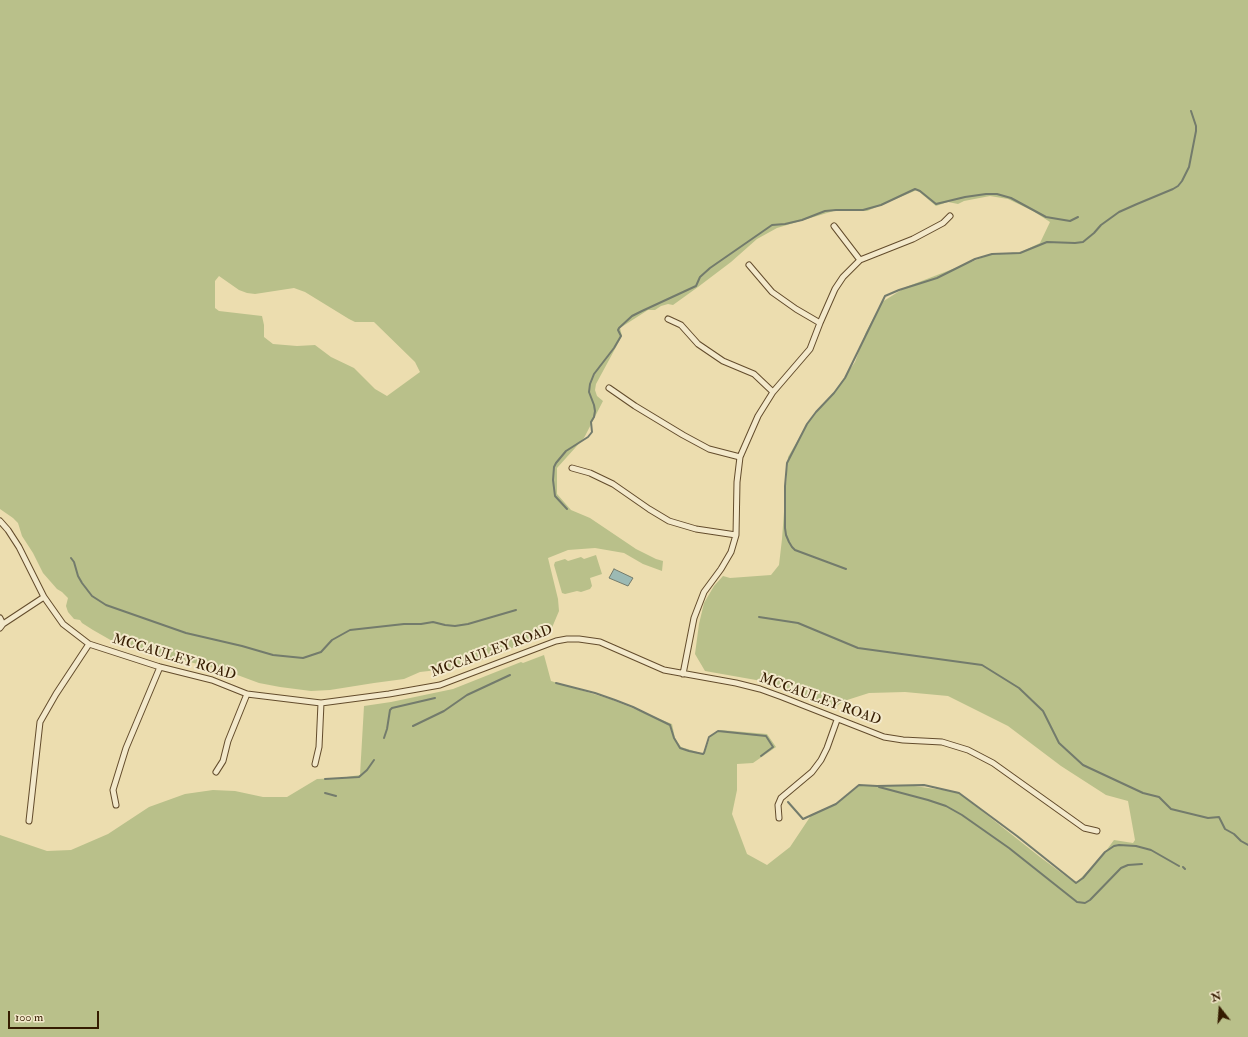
<!DOCTYPE html>
<html>
<head>
<meta charset="utf-8">
<style>
  body { margin:0 }
  #map { position:relative; width:1248px; height:1037px; overflow:hidden; background:#ecddaf; font-family:"IM FELL Double Pica",serif }
  canvas { display:block }
  .north { position:absolute; left:1200px; top:989px; width:40px; height:40px; -webkit-text-stroke:3px #f3e9cb; paint-order:stroke; rotate:343deg; font-size:11px; font-weight:700; line-height:16px; text-align:center; color:#351c01 }
  .north::after { content:''; display:block; margin:auto; width:14px; height:18px; background:#351c01; clip-path:polygon(50% 0,100% 100%,50% 72%,0 100%) }
  .scale { position:absolute; left:8px; top:1011px; width:91px; height:18px; box-sizing:border-box; border:2px solid #351c01; border-top:0; padding-left:5px; font-size:12px; line-height:14px; white-space:nowrap; color:#351c01; -webkit-text-stroke:3px #f3e9cb; paint-order:stroke }
</style>
</head>
<body>
<div id="map">
<canvas width="1248" height="1037"></canvas>
<div class="north">N</div>
<div class="scale">100 m</div>
</div>
<script>
const c = document.querySelector('canvas').getContext('2d');
c.lineJoin = 'round';
function fillPath(path, color) {
  c.fillStyle = color;
  c.fill(path, 'evenodd');
}
function shape(rows) {
  const path = new Path2D();
  for (const r of rows) {
    path.moveTo(r[0], r[1]);
    for (let i = 2; i < r.length; i += 2) path.lineTo(r[i], r[i + 1]);
  }
  return path;
}
function stroke(path, color, width, dash) {
  c.strokeStyle = color;
  c.lineWidth = width;
  c.lineCap = dash ? 'butt' : 'round';
  c.setLineDash(dash || []);
  c.stroke(path);
}
function write(font, color, halo, rows, align = 'center') {
  c.font = font + ' "IM FELL Double Pica",serif';
  c.lineWidth = 4;
  c.setLineDash([]);
  c.textBaseline = 'middle';
  c.strokeStyle = halo;
  c.fillStyle = color;
  for (const [text, x, y, turn = 0] of rows) {
    c.save();
    c.translate(x, y);
    c.rotate((+turn || 0) * Math.PI / 180);
    c.textAlign = isNaN(turn) ? turn : align;
    if (halo) c.strokeText(text, 0, 0);
    c.fillText(text, 0, 0);
    c.restore();
  }
}
fillPath(shape([
  [0,0,1248,0,1248,1037,0,1037,0,835,47,851,71,850,108,834,149,807,185,794,213,790,235,791,263,797,287,797,317,779,340,778,360,775,364,706,391,702,453,689,521,662,523,663,544,655,551,681,610,699,672,724,675,738,681,747,704,754,711,735,721,730,767,734,776,747,753,763,737,764,737,790,732,814,747,854,767,865,790,847,812,814,838,803,859,786,914,786,958,792,1040,857,1071,880,1077,882,1100,859,1114,840,1133,843,1135,840,1128,801,1106,795,1061,766,1008,726,948,696,905,692,869,693,844,701,834,708,756,680,705,671,695,654,699,624,704,603,714,586,723,576,730,578,771,575,779,565,782,539,788,457,809,421,835,391,855,362,866,332,882,302,906,287,989,255,1021,252,1040,243,1050,222,1033,211,1008,199,990,196,964,201,958,204,948,202,936,206,917,190,867,211,837,210,777,228,757,239,731,262,698,287,673,305,668,304,661,306,655,310,648,310,620,328,622,336,596,384,595,390,597,396,603,401,584,438,557,468,557,494,571,510,590,518,636,549,656,559,663,561,662,571,643,564,624,553,595,548,568,550,548,558,558,599,559,611,551,630,539,638,532,640,477,662,455,668,420,672,404,679,374,683,330,690,311,691,280,687,259,683,232,673,207,666,163,656,114,642,93,630,82,623,80,620,74,619,68,612,66,606,68,598,62,592,57,589,43,573,33,553,22,536,18,523,13,518,0,509],
  [219,276,239,290,247,293,255,294,294,288,305,292,349,319,355,322,374,322,415,362,420,372,387,396,375,389,354,368,331,357,315,345,297,346,273,344,264,337,264,325,262,316,219,311,215,308,215,281],
  [596,555,602,574,590,578,592,586,590,589,581,592,577,591,565,594,562,593,554,565,555,562,565,559,568,561,581,557,584,559]
]), '#b9c08a');
const water = shape([
  [614,569,633,578,628,586,609,578,614,569]
]);
fillPath(water, '#9cbab4');
stroke(water, '#737b6c', 1);
stroke(shape([
  [567,509,555,496,553,480,554,467,556,463,566,451,588,437,592,432,591,422,594,417,595,411,594,405,589,392,590,384,594,374,614,348,621,336,618,330,619,328,632,316,642,311,696,286,700,277,710,268,772,225,785,224,802,220,825,211,836,210,863,210,881,205,915,189,920,191,936,204,965,197,986,194,997,194,1011,198,1046,217,1070,221,1078,217],
  [71,558,74,562,78,576,82,583,92,596,106,605,186,633,242,646,273,655,303,658,321,652,332,640,350,630,404,624,421,624,433,622,445,625,455,626,468,624,516,610],
  [846,569,795,550,792,547,789,542,786,535,785,528,785,486,787,463,807,424,816,412,834,393,845,378,885,296,899,290,937,278,975,259,992,254,1020,253,1047,242,1075,243,1083,242,1094,233,1101,225,1119,212,1137,204,1173,189,1178,186,1182,181,1189,167,1196,131,1196,126,1191,111],
  [759,617,798,623,858,648,982,665,1019,688,1043,711,1059,743,1083,765,1143,793,1159,797,1171,809,1208,818,1219,817,1225,829,1234,834,1241,841,1248,845],
  [556,683,595,693,615,700,633,707,670,725,674,738,680,748,689,751,703,754,704,753,709,737,718,731,766,736,773,747,761,756],
  [413,726,444,711,467,695,510,675],
  [384,738,387,729,390,710,392,708,435,698],
  [325,779,359,777,367,770,374,760],
  [879,787,928,800,946,806,962,815,1009,848,1077,902,1085,903,1090,900,1121,868,1128,865,1142,864],
  [325,793,336,796],
  [788,802,803,819,836,804,859,785,877,786,924,785,959,793,1017,836,1076,883,1083,878,1105,852,1114,846,1119,845,1136,846,1151,850,1179,866],
  [1183,867,1185,869]
]), '#737b6c', 2);
const minor = shape([
  [834,226,860,260],
  [749,265,772,292,796,309,820,323],
  [668,319,681,325,698,344,723,361,754,374,773,392],
  [609,388,635,406,683,435,709,449,740,457],
  [572,468,590,473,613,484,649,509,669,521,696,529,736,535],
  [0,521,8,530,19,547,44,597,63,624,89,644,160,667,212,680,247,694,321,703,389,694,440,685,556,641,567,639,579,639,600,642,664,670,736,683,760,689,782,697,884,737,903,740,942,742,968,750,993,763,1084,828,1097,831],
  [0,618,3,624],
  [0,628,3,624,44,597],
  [683,674,694,618,704,592,721,569,731,552,736,535,737,482,740,457,758,416,773,392,810,349,820,323,835,289,843,277,860,260,913,239,943,223,950,216],
  [315,764,319,747,321,703],
  [216,772,223,761,228,741,247,694],
  [116,805,113,790,126,748,160,667],
  [779,818,778,805,781,798,812,772,821,760,827,748,837,720],
  [29,821,40,722,56,694,89,644]
]);
stroke(minor, '#634c2c', 7);
stroke(minor, '#f3e9cb', 5);
write('14px', '#351c01', '#f3e9cb', [
  ["MCCAULEY ROAD",492,652,-20],
  ["MCCAULEY ROAD",174,658,17],
  ["MCCAULEY ROAD",820,700,20]
]);
</script>
</body>
</html>
